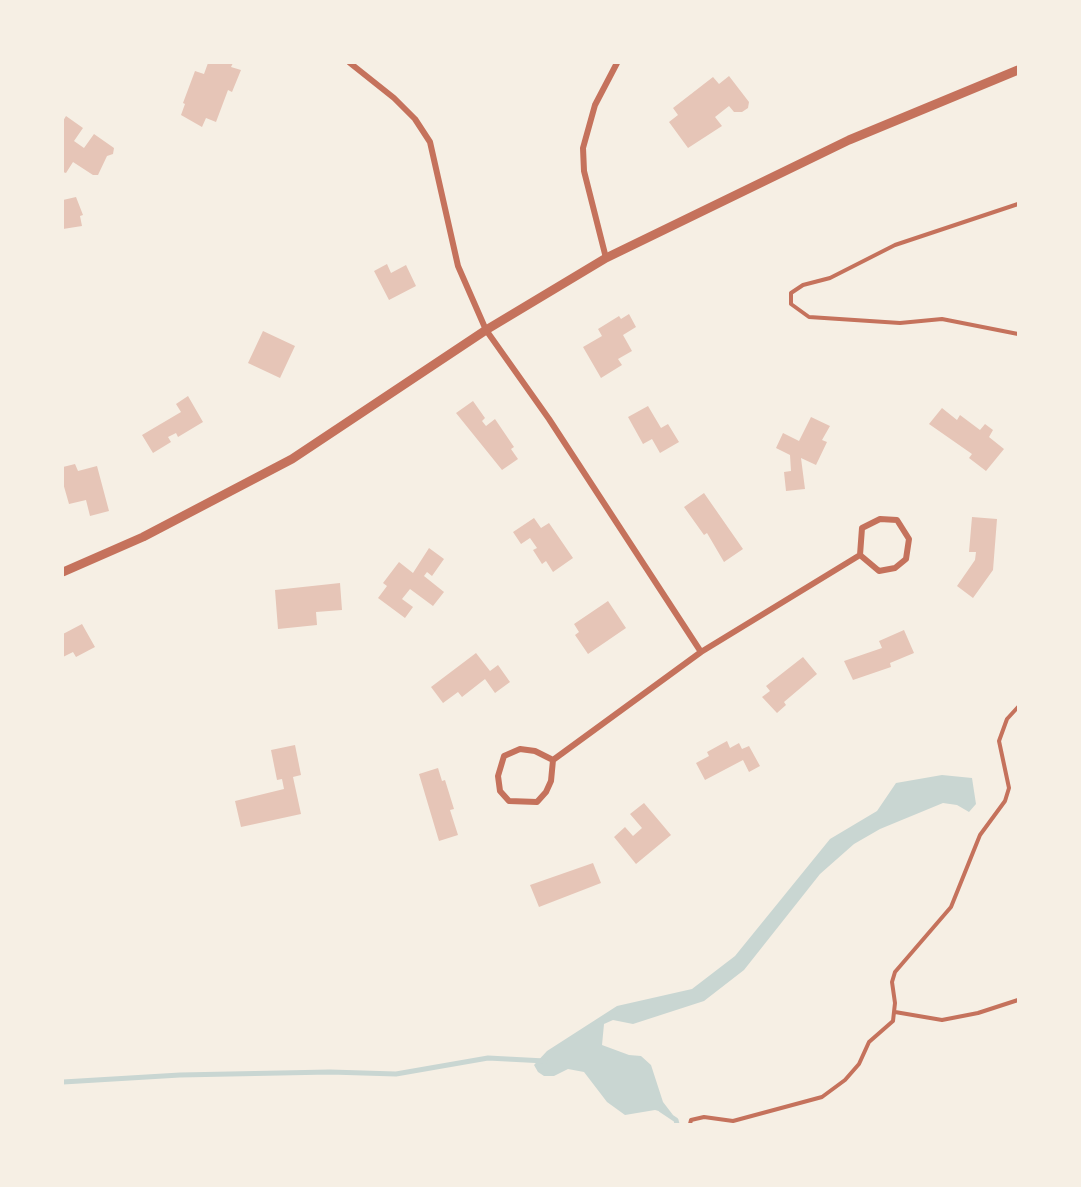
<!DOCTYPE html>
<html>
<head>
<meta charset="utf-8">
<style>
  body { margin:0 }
  #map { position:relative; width:1081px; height:1187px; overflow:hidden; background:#f6efe4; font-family:Poppins,sans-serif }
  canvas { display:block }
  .frame { position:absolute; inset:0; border:64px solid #f6efe4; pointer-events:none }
</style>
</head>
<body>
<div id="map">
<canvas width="1081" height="1187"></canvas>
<div class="frame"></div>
</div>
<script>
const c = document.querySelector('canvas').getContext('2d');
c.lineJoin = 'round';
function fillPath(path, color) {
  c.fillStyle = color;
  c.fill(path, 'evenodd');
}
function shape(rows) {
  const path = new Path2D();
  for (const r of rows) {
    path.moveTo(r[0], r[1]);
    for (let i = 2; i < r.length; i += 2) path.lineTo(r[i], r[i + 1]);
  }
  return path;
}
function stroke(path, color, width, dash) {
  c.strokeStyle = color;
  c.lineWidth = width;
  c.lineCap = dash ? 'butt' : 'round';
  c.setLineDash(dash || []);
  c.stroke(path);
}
fillPath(shape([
  [942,775,972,778,976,804,969,812,957,805,943,803,880,829,854,844,820,874,744,970,704,1001,633,1024,613,1020,604,1024,602,1045,629,1055,641,1056,651,1065,663,1102,673,1115,655,1110,625,1115,607,1102,584,1072,568,1069,554,1076,544,1076,538,1072,534,1065,547,1051,617,1006,692,989,735,956,830,839,877,811,896,783]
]), '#c9d6d2');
stroke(shape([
  [63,1082,180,1075,330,1072,396,1074,488,1058,545,1061],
  [661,1110,676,1120,677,1124]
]), '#c9d6d2', 5);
fillPath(shape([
  [208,63,233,63,231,67,241,70,232,92,228,90,216,122,206,118,202,127,181,115,185,104,183,103,195,71,204,74],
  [729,76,749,102,748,108,742,112,734,112,729,106,715,117,722,126,688,148,669,122,678,115,673,108,713,77,719,84],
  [66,116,83,128,74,141,84,148,94,134,114,148,113,154,107,156,98,175,93,175,73,162,66,173,63,172,63,121],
  [76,197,83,215,80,216,82,226,63,229,63,200],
  [387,264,391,273,406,265,416,286,389,300,374,271],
  [629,314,636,327,623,335,632,351,618,359,622,365,601,378,583,347,602,336,598,329,619,316,621,319],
  [263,331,295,346,280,378,248,363],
  [188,396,203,422,178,437,176,433,168,437,171,442,153,453,142,435,181,412,176,404],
  [473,401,485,418,482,421,486,426,495,419,514,447,511,449,518,459,502,470,456,413],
  [648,406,661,428,668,424,679,442,660,453,652,439,643,444,628,417],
  [942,408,957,420,960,415,980,430,985,424,993,430,989,437,1004,449,986,471,969,458,972,454,929,424],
  [811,417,830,426,822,440,827,442,816,465,801,458,805,489,786,491,784,472,791,471,790,455,776,448,783,433,799,441],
  [75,464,78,471,97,466,109,511,90,516,86,500,69,504,63,483,63,467],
  [704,493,743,549,724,562,707,533,704,535,684,507],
  [972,517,997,519,993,570,973,598,957,586,975,560,976,552,969,552],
  [534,518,541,528,549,523,573,558,553,572,546,561,542,564,533,550,537,548,530,538,521,544,513,532],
  [429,548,444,559,432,576,427,572,424,576,444,592,433,606,410,589,402,599,413,607,405,618,378,598,387,586,383,583,399,562,413,573],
  [340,583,342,610,316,612,317,625,278,629,275,590],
  [608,601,626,628,588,654,575,635,579,632,574,624],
  [82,624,95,647,76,657,73,652,63,657,63,634],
  [904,630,914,653,890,663,891,667,853,680,844,661,882,648,879,641],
  [476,653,490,671,498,665,510,682,495,693,485,679,462,697,458,692,443,703,431,687],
  [803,657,817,674,784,702,786,705,777,713,762,697,770,691,766,686],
  [727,741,730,748,739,743,742,749,749,746,760,766,749,772,743,760,705,780,696,763,709,756,707,752],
  [295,745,301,775,293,777,301,814,241,827,235,801,284,789,282,779,277,780,271,750],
  [438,768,442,781,445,780,454,809,450,810,458,835,439,841,419,774],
  [644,803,671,835,636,864,614,837,625,827,633,836,642,828,630,814],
  [593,863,601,883,539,907,530,885]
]), '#e6c5b7');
stroke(shape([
  [1018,204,895,245,830,278,803,285,791,293,791,304,809,317,900,323,942,319,1018,334],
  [895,1012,942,1020,978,1013,1018,1000],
  [690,1124,691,1120,704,1117,733,1121,822,1097,845,1080,859,1064,869,1042,893,1021,895,1003,892,982,895,972,951,907,980,835,1005,801,1009,788,999,741,1007,719,1018,707]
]), '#c5725c', 4);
stroke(shape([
  [350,63,394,98,415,119,430,142,458,266,486,330,549,419,701,652,860,555,862,528,880,519,897,520,909,539,906,559,895,568,879,571,860,555],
  [606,258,584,171,583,148,595,105,617,63],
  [553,760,535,751,520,749,504,756,498,776,500,791,509,801,537,802,546,792,551,781,553,760,701,652]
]), '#c5725c', 6);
stroke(shape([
  [63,572,143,537,292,459,486,330,606,258,849,140,1018,70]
]), '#c5725c', 9);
</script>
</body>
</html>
